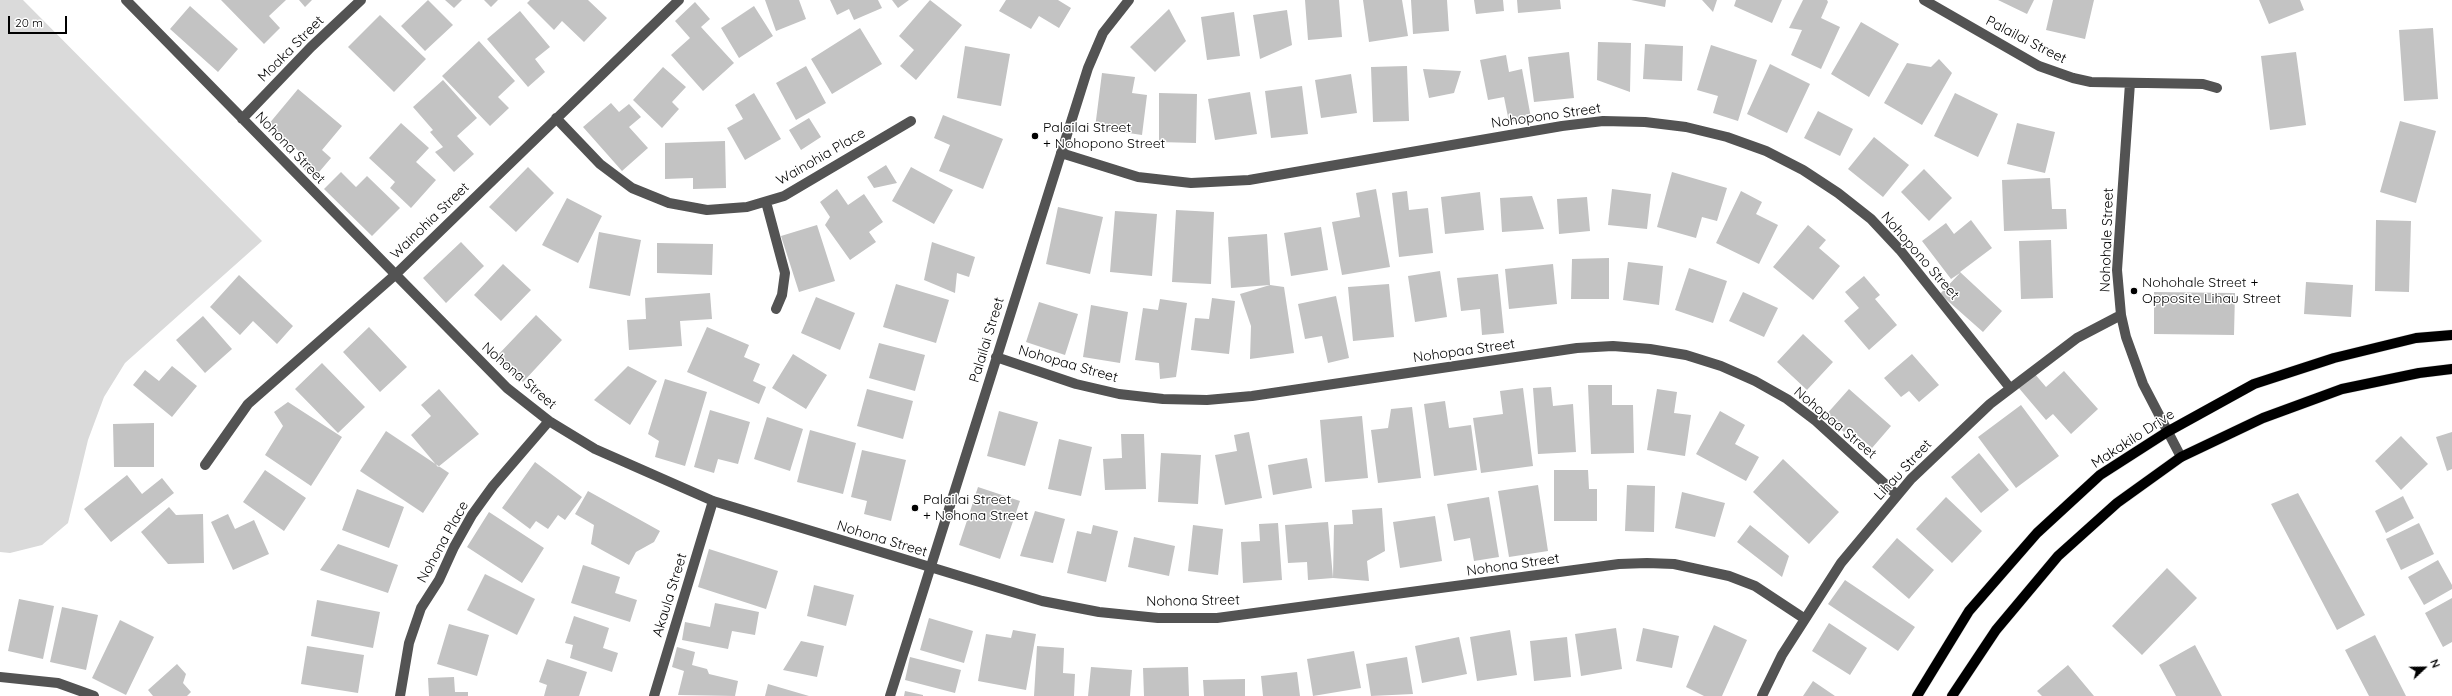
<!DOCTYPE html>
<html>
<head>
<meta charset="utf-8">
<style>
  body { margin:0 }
  #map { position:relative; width:2452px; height:696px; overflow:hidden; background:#fff; font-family:Quicksand,sans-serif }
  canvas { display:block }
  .north { position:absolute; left:2404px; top:648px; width:40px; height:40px; -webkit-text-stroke:3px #fff; paint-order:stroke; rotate:68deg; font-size:11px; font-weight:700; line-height:16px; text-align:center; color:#000 }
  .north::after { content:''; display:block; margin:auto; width:14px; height:18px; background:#000; clip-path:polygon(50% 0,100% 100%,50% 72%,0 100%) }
  .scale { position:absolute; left:8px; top:16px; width:59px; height:18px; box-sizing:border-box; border:2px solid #000; border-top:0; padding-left:5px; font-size:12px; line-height:14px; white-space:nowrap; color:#000; -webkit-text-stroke:3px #fff; paint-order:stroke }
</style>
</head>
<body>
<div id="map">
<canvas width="2452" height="696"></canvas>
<div class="north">N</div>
<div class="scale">20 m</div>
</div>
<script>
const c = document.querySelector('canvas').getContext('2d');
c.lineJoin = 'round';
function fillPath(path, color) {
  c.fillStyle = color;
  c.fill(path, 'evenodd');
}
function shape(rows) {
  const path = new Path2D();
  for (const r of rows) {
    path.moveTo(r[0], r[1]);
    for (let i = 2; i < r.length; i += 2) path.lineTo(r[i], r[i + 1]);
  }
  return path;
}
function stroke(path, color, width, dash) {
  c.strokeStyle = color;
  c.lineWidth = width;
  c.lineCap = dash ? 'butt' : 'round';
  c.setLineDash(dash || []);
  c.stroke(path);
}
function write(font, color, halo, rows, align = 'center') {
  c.font = font + ' Quicksand,sans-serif';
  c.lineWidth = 3;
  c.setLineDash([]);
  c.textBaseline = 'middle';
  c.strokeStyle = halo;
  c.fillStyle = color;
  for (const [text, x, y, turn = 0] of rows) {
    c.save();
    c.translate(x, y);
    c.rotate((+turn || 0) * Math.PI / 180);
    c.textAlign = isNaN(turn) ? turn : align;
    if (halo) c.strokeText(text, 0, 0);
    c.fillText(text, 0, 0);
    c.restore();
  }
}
fillPath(shape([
  [0,0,23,0,262,241,125,363,104,397,88,440,68,523,42,545,10,553,0,552]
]), '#dadada');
fillPath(shape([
  [221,0,286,0,269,16,280,28,264,44],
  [299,0,312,0,305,7],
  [428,0,453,25,425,51,401,26],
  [445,0,462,0,454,8],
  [484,0,498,0,491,7],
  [530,0,588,0,607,18,584,42,562,21,554,30,527,3],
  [765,0,799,0,806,19,776,31],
  [830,0,878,0,882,8,854,20,849,9,837,15],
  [892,0,909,0,898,8],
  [930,0,962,25,916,80,900,66,914,50,899,36],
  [1006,0,1058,0,1071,8,1059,28,1039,16,1031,29,999,11],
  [1305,0,1339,0,1342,37,1308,40],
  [1363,0,1402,0,1408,36,1369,42],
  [1411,0,1447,0,1449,31,1413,34],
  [1474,0,1503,0,1504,11,1476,14],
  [1517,0,1560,0,1561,9,1518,13],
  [1631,0,1666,0,1665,7],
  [1702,0,1717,0,1713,12],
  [1736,0,1782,0,1772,23,1734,6],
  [1803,0,1827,0,1828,2,1821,18,1840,27,1821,69,1791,55,1802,30,1789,28],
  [1998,0,2034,0,2027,14],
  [2053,0,2094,0,2085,39,2046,30],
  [2259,0,2300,0,2304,10,2269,24],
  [695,2,710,19,701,27,734,63,703,91,671,55,690,38,675,21],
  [190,6,238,49,218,72,170,29],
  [754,6,773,36,739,58,721,28],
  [1169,9,1186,41,1155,72,1130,47],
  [1287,10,1292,45,1260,59,1253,15],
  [520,11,550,47,535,59,545,72,528,87,487,39],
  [1234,12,1240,56,1207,60,1201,17],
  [380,15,426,59,394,92,348,47],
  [1861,22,1899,44,1869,97,1831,74],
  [860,28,882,64,832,94,811,59],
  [2433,28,2438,99,2404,101,2399,30],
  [479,41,515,81,498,97,509,108,490,126,442,76],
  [1598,42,1631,43,1630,92,1597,80],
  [1645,44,1683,46,1682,81,1643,79],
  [1711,45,1757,60,1738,121,1713,113,1718,96,1697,90],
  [965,46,1010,54,1001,106,957,98],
  [1569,52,1574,98,1534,102,1528,57],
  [2296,52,2306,125,2270,130,2261,56],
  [1506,55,1509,72,1522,69,1531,118,1509,122,1504,97,1488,100,1480,60],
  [1939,59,1952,73,1922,125,1884,103,1907,63,1931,67],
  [1770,64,1810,84,1787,133,1747,114],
  [806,66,826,103,796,120,776,83],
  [1407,66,1409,121,1373,122,1371,67],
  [663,67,686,87,672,102,679,109,662,128,633,100],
  [1423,69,1461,71,1454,93,1429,98],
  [1102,73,1135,77,1132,93,1147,95,1142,135,1095,128],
  [1351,74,1357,113,1321,118,1315,80],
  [443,80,477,118,457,136,474,154,454,172,435,152,443,147,430,132,433,130,413,107],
  [1302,86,1308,134,1271,138,1265,91],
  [298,89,342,126,322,150,331,158,314,178,299,165,306,157,268,125],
  [1250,92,1257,134,1215,140,1208,99],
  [754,93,781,139,745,160,727,128,743,119,735,105],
  [1159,93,1197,94,1196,143,1159,142],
  [1955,93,1998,114,1978,157,1934,136],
  [611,103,619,112,629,104,641,117,629,127,648,148,622,171,583,127],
  [1818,111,1853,129,1840,156,1804,138],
  [943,115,1003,139,983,189,939,171,950,145,934,138],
  [809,118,821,137,801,150,789,130],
  [2400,121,2436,131,2416,203,2380,192],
  [401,123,429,148,416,162,436,180,411,208,390,188,395,182,369,158],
  [2017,123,2055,132,2045,173,2007,164],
  [1874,137,1909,165,1883,197,1848,169],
  [725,141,726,188,693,189,693,178,665,179,665,143],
  [886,165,897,183,874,188,867,177],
  [528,167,554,193,516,232,489,207],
  [911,167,953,190,934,224,892,201],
  [1924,169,1952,198,1929,221,1901,192],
  [341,172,356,187,367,176,400,208,372,236,324,189],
  [1672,172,1727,188,1717,221,1702,217,1696,238,1657,227],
  [2050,178,2052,209,2066,209,2067,229,2004,231,2002,180],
  [837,189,848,205,864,194,883,222,869,232,876,242,850,260,825,225,830,217,820,202],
  [1376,189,1390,267,1342,275,1332,222,1360,217,1356,193],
  [1612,189,1651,194,1647,229,1608,225],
  [1407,191,1409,210,1428,208,1433,253,1399,257,1392,193],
  [1741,191,1762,202,1756,214,1778,225,1759,264,1716,243],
  [1480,192,1484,230,1445,234,1441,197],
  [1532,196,1544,229,1502,232,1500,198],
  [1587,197,1590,231,1559,234,1557,199],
  [567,198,602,216,578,263,542,245],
  [1058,207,1103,217,1090,274,1046,264],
  [1176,210,1214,212,1211,284,1172,282],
  [1115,211,1157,214,1152,276,1110,272],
  [1971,220,1992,248,1960,272,2002,311,1983,332,1940,294,1960,273,1951,279,1922,241,1946,223,1954,234],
  [2376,220,2411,221,2409,292,2375,291],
  [817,225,835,281,799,292,781,236],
  [1808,225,1826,240,1819,248,1840,266,1813,300,1773,267],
  [1321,227,1328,270,1291,276,1284,233],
  [599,232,641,240,630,296,589,288],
  [1267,234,1270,285,1231,288,1228,237],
  [2051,240,2053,298,2021,299,2019,241],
  [461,242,484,266,446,303,423,278],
  [932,242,975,257,969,277,957,273,955,293,924,280],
  [657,243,713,244,712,275,657,273],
  [1609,258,1609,299,1571,299,1572,259],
  [1628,262,1663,266,1659,305,1623,300],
  [503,264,531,290,501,321,474,295],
  [1553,264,1557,304,1509,309,1505,269],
  [1689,268,1727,281,1713,323,1675,310],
  [1440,271,1447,317,1415,322,1408,276],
  [1498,274,1504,333,1482,335,1480,309,1461,311,1457,278],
  [239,275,293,326,277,344,253,321,240,335,210,307],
  [1864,276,1880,295,1875,299,1897,325,1869,350,1844,321,1859,308,1845,292],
  [2306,282,2353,285,2351,317,2304,314],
  [896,284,949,300,936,343,883,327],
  [1389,284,1394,337,1353,341,1348,287],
  [1270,285,1284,287,1294,353,1250,359,1251,326,1240,294],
  [1743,292,1778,308,1764,337,1729,321],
  [2154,292,2235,293,2234,335,2154,334],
  [710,293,712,319,680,321,682,346,629,350,627,320,646,319,645,298],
  [1336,296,1349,358,1328,363,1322,336,1305,339,1298,304],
  [816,297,855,313,840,350,801,333],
  [1212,298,1235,301,1229,354,1191,350,1195,318,1209,319],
  [1160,299,1187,303,1176,377,1160,379,1159,363,1135,360,1143,308,1158,310],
  [1039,302,1078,314,1065,355,1026,342],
  [1091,305,1128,312,1120,363,1083,357],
  [536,315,562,340,523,382,496,357],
  [203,316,232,349,205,373,176,340],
  [369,327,407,367,380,392,343,352],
  [707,327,749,345,744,357,760,364,753,381,766,387,759,404,687,372],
  [1803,334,1833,362,1807,390,1777,362],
  [879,343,925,355,915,391,869,378],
  [793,354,827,375,806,409,772,388],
  [1912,354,1939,385,1919,402,1909,391,1901,397,1884,378],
  [322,363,365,407,338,433,295,389],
  [172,366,197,386,172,417,133,385,145,370,159,381],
  [628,366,657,381,630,425,594,400],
  [2064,371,2098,409,2071,434,2053,414,2046,420,2018,387,2034,373,2046,387],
  [665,379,707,392,685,466,655,457,659,441,648,434],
  [1588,385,1612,385,1612,405,1633,405,1634,453,1591,454],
  [1551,387,1553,406,1573,404,1576,452,1538,454,1533,388],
  [1523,388,1533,466,1481,473,1473,418,1503,414,1500,391],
  [439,389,479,434,438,467,411,435,431,416,421,405],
  [867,389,913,401,903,439,857,426],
  [1657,389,1677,392,1674,413,1691,415,1685,456,1647,450],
  [1849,389,1891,426,1872,448,1848,427,1844,432,1825,416],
  [1445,401,1449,428,1471,425,1477,470,1434,476,1424,404],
  [288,402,342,437,311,486,265,455,283,426,274,412],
  [2021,405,2059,456,2016,488,1978,437],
  [1412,407,1421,478,1378,483,1371,430,1388,428,1391,409],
  [710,410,750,422,738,464,718,459,714,473,694,467],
  [999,411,1038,422,1025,466,987,456],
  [1720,411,1745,425,1735,444,1759,457,1746,481,1696,454],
  [1362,416,1368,478,1325,482,1320,420],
  [767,417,803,429,790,471,754,459],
  [154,423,154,467,114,467,113,424],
  [810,430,856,443,843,494,797,482],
  [386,431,449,473,423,513,360,471],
  [1249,432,1262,498,1225,505,1215,455,1237,451,1234,435],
  [2452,432,2452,469,2447,471,2436,437],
  [1121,434,1144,434,1146,489,1105,490,1103,459,1122,458],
  [2401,436,2428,464,2401,490,2375,461],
  [1059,439,1092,447,1081,496,1048,489],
  [862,450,906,460,891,521,864,514,867,501,851,497],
  [1161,453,1201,455,1198,504,1158,502],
  [1979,453,2009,490,1981,513,1951,477],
  [1307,458,1312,488,1273,495,1268,465],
  [1783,459,1839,512,1809,544,1753,492],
  [535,462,582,497,565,520,558,515,548,529,536,521,530,529,502,508],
  [265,470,306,498,284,531,243,502],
  [1554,470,1588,470,1589,489,1597,489,1597,521,1554,521],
  [127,475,142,494,162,478,174,493,111,542,84,509],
  [1538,485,1548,551,1509,557,1498,491],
  [1627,485,1655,486,1654,532,1625,531],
  [978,487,1020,501,1000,559,959,545],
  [357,489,404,507,389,548,342,530],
  [588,491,660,531,654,542,636,552,629,565,591,544,594,525,575,514],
  [1682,492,1725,503,1715,537,1675,528],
  [2298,493,2365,615,2337,630,2271,504],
  [2403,496,2414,518,2386,533,2375,511],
  [1489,497,1499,557,1474,561,1470,538,1454,541,1447,504],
  [1946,497,1982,531,1952,563,1916,529],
  [169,507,176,515,203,514,204,563,168,564,141,532],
  [1382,508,1385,551,1367,561,1369,581,1333,578,1334,525,1353,524,1352,510],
  [1035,511,1065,519,1053,563,1020,556],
  [489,512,544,548,522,583,467,547],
  [228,514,235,529,254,520,269,554,233,570,211,522],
  [1435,516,1442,561,1400,568,1393,522],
  [1328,522,1333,578,1308,580,1307,562,1288,563,1285,525],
  [1278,523,1282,580,1243,583,1241,542,1260,541,1259,524],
  [2419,523,2434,554,2401,570,2386,539],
  [1093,525,1118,531,1106,582,1067,573,1077,531,1091,534],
  [1193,525,1223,529,1218,575,1188,571],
  [1750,525,1789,556,1782,577,1737,542],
  [1134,537,1175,546,1169,576,1128,567],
  [1897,538,1934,570,1909,599,1872,567],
  [338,544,398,565,388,593,320,570],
  [709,549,778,571,766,609,698,587],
  [2438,560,2452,585,2452,589,2424,605,2408,577],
  [583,565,620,577,615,593,637,600,630,622,571,603],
  [2167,568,2197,598,2142,655,2112,626],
  [485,574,535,599,517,635,467,610],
  [1845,580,1915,627,1898,651,1828,604],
  [814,585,854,595,846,626,807,616],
  [2452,598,2452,642,2443,647,2425,613],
  [19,599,54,606,43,659,8,651],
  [317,600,380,612,373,648,311,636],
  [715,603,759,612,755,635,732,631,728,649,682,640,685,622,710,627],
  [62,607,98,615,86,670,50,662],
  [574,616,609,628,603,648,618,653,612,672,570,658,573,645,565,643],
  [929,618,973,631,964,663,920,650],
  [120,620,154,637,126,695,92,678],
  [1829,623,1867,648,1850,675,1812,651],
  [449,624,489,635,477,676,437,664],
  [1714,625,1747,640,1722,696,1704,696,1686,687],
  [1616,628,1622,669,1581,676,1575,634],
  [1643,628,1679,636,1672,668,1636,661],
  [1013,630,1036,634,1026,690,978,681,986,634,1011,638],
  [1510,630,1517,675,1477,681,1470,637],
  [2375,635,2406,696,2369,696,2345,650],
  [1459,637,1467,674,1422,683,1415,646],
  [1567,637,1571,677,1534,681,1530,641],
  [801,641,824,646,817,677,783,670],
  [2195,645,2222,696,2176,696,2159,665],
  [307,646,364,655,358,693,301,684],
  [1037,646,1064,648,1063,673,1075,674,1074,696,1034,696],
  [677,647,695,652,692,665,707,669,709,674,738,681,735,696,678,695,684,671,672,667],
  [1354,651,1361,688,1313,696,1307,659],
  [910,657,961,670,955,693,905,680],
  [1407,657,1413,694,1371,696,1366,664],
  [547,659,587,672,579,696,544,696,547,685,539,682],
  [177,664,186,674,183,683,191,692,187,696,153,696,148,690],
  [2068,665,2094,696,2042,696,2037,691],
  [1091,667,1132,670,1130,696,1088,696],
  [1188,667,1189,696,1144,696,1143,668],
  [1297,672,1300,696,1263,696,1261,676],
  [454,677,455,692,468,692,468,696,429,696,428,678],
  [1245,679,1245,696,1204,696,1203,680],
  [1813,681,1835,696,1803,696],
  [768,684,809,696,765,696],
  [905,691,923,695,923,696,904,696]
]), '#c3c3c3');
const major = shape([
  [1917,696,1969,611,2037,533,2100,475,2167,432,2254,384,2334,358,2416,338,2452,335],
  [1952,696,1996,630,2058,556,2117,503,2181,457,2263,418,2342,389,2419,373,2452,369]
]);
stroke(major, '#dbdbdb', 11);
stroke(shape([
  [126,0,507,388,549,421,595,449,713,501,1042,601,1099,612,1158,618,1217,618,1619,564,1647,563,1674,564,1729,576,1755,586,1805,619],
  [1924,0,2039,66,2073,78,2091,82,2203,84,2217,88],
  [2130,83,2117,270,2121,315,2126,337,2143,384,2181,457],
  [556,118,600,164,632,188,669,203,707,210,747,207,784,196,911,121],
  [242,119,311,47,361,0],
  [1061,153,1138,177,1191,183,1249,180,1562,126,1603,121,1645,122,1686,127,1727,137,1766,151,1803,170,1838,193,1871,219,1900,250,2010,388],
  [766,202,785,273,782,295,776,309],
  [996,357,1076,384,1119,394,1163,399,1207,400,1252,396,1577,348,1613,346,1650,349,1686,355,1721,366,1755,381,1787,399,1816,421,1897,495],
  [205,465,248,404,395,275,679,0],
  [0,677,58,683,94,696],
  [400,696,409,643,421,608,439,580,454,547,472,515,493,486,549,421],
  [654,696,713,501],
  [890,696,1088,68,1103,33,1129,0],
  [1762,696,1782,655,1841,563,1911,479,1990,404,2077,338,2121,315]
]), '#535353', 10);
stroke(major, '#000', 10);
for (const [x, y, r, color] of [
  [1035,136,4,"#000"],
  [2134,291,4,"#000"],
  [915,508,4,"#000"]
]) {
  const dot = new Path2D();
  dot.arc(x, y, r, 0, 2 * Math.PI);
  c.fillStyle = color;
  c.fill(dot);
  stroke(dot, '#fff', 1.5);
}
write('14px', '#000', '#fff', [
  ["Palailai Street",2026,40,27],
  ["Moaka Street",291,49,-45],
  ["Nohopono Street",1546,116,-8],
  ["Nohona Street",290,148,46],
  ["Wainohia Place",821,157,-30],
  ["Wainohia Street",430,221,-44],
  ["Nohohale Street",2107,240,-88],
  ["Nohopono Street",1920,256,49],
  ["Palailai Street",987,340,-73],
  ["Nohopaa Street",1464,351,-8],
  ["Nohopaa Street",1068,364,16],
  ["Nohona Street",519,376,41],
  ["Nohopaa Street",1835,423,40],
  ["Makakilo Drive",2133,439,-33],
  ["Lihau Street",1903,470,-47],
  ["Nohona Street",882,539,17],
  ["Nohona Place",443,542,-61],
  ["Nohona Street",1513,565,-8],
  ["Akaula Street",670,595,-73],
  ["Nohona Street",1193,601,-1]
]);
write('14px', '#000', '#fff', [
  ["Palailai Street",1043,128],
  ["+ Nohopono Street",1043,144],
  ["Nohohale Street +",2142,283],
  ["Opposite Lihau Street",2142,299],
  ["Palailai Street",923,500],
  ["+ Nohona Street",923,516]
], 'left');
</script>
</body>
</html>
